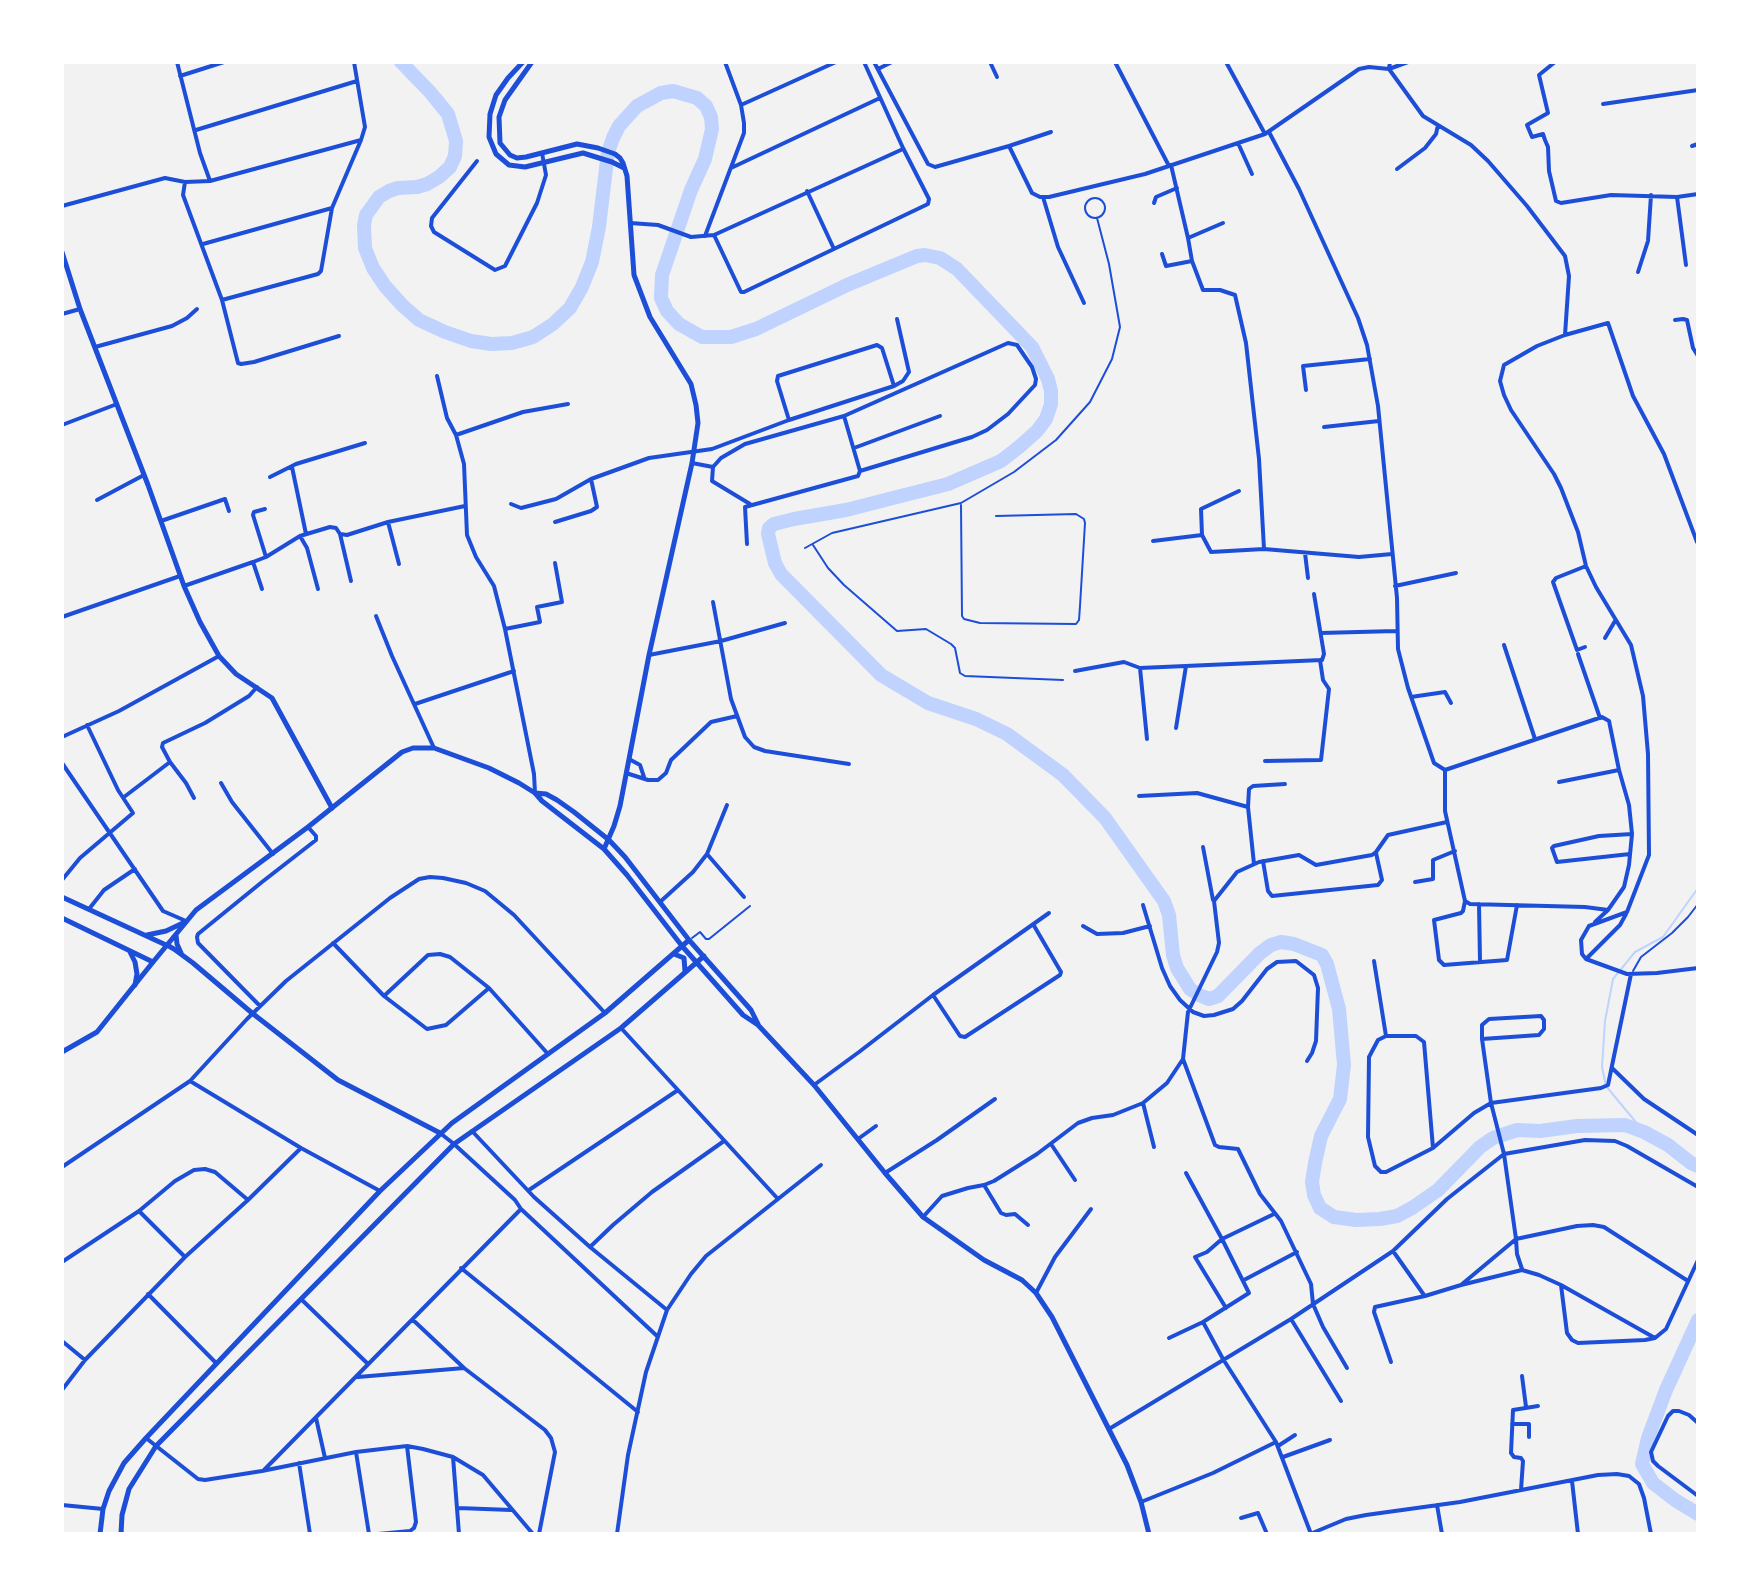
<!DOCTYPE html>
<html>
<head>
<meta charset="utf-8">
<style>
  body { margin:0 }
  #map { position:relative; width:1760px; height:1596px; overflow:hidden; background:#f2f2f2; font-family:"Space Grotesk",sans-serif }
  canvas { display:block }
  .frame { position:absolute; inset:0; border:64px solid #fff; pointer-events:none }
</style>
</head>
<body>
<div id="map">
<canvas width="1760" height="1596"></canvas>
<div class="frame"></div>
</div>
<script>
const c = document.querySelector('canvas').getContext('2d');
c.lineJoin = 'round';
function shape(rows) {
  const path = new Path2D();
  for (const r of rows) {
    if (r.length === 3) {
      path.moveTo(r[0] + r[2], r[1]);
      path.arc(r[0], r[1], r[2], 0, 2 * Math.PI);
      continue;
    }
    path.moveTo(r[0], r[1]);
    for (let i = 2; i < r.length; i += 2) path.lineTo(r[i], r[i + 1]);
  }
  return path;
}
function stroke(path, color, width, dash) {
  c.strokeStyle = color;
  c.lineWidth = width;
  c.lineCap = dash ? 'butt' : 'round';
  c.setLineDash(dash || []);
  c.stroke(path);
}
stroke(shape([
  [1644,1132,1606,1086,1602,1067,1605,1021,1613,979,1635,952,1663,937,1698,888]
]), '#bfd3fe', 2);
stroke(shape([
  [401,62,430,92,448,114,456,141,455,156,450,167,439,177,427,184,417,187,398,188,389,191,379,197,366,215,364,225,365,248,373,268,385,286,402,305,419,320,445,332,471,341,491,344,512,343,533,337,553,324,570,308,582,287,592,262,599,227,608,152,613,138,619,126,637,106,661,93,673,91,697,98,706,106,711,117,712,129,705,159,691,190,662,275,661,298,667,311,679,324,702,337,731,337,756,329,847,285,917,256,925,255,940,258,957,269,1032,347,1048,379,1051,391,1051,404,1046,419,1037,431,1019,447,1001,461,948,484,846,510,794,519,774,524,769,528,768,534,775,563,781,574,881,675,928,703,976,719,1007,734,1063,775,1105,818,1164,901,1169,915,1173,955,1177,968,1190,989,1199,995,1209,999,1218,996,1260,953,1271,945,1281,942,1294,944,1322,955,1327,964,1339,1009,1344,1065,1340,1099,1321,1136,1315,1163,1312,1182,1314,1195,1320,1208,1334,1217,1356,1220,1380,1219,1397,1216,1412,1208,1438,1190,1480,1147,1493,1138,1517,1130,1540,1131,1577,1126,1625,1125,1644,1132,1668,1145,1691,1163,1698,1166],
  [1698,1320,1666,1390,1648,1438,1642,1464,1653,1483,1675,1500,1698,1514]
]), '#bfd3fe', 14);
stroke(shape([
  [1095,208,10],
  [961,505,962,616,964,619,980,623,1076,624,1079,620,1080,606,1085,523,1084,519,1076,514,996,516],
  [813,545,828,568,844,585,897,631,926,629,951,644,955,648,960,673,965,676,1063,680],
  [805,548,832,533,961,503,1014,472,1056,440,1090,402,1112,359,1120,327,1109,264,1097,218],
  [692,938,700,932,706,939,709,939,750,906],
  [1633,971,1641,957,1672,933,1688,917,1698,904]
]), '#1d4ed8', 2);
stroke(shape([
  [177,62,200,153,210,181],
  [874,62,928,164,935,167,1009,146,1032,193,1040,197,1049,197,1145,174,1265,134,1359,69,1369,67,1389,69,1408,62],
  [990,62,997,77],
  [1115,62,1169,166],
  [1226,62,1265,134],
  [1390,62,1389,69,1423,116,1471,145,1488,161,1527,206,1565,256,1569,276,1565,335],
  [1555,62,1539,75,1548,113,1527,125,1532,137,1543,134,1545,140,1548,147,1549,171,1556,201,1561,203,1611,195,1677,197,1698,194],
  [878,69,892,62],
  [180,76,224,62],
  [1603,104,1698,90],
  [741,105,836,62],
  [196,130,357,81],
  [1269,132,1299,189,1358,318,1367,345,1378,406,1397,598,1398,649,1408,688,1434,763,1445,770],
  [1238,143,1252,174],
  [1009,146,1051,132],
  [1692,146,1698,144],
  [477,161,432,218,431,226,434,232,495,270,505,266,537,203,546,175,542,153],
  [1171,165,1188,238,1192,261,1203,290,1220,290,1235,295,1246,343,1259,459,1264,549],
  [731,168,880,98],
  [1397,169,1425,148,1436,134,1438,125],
  [185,182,183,195,222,300,238,363,241,364,254,362,339,336],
  [807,191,834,249],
  [1043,197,1058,247,1084,303],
  [1677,197,1686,265],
  [1154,203,1156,197,1177,188],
  [62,206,165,178,185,182,210,181,361,140],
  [630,223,658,225,691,237,714,235,903,149],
  [714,235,741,292,744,292,928,204,929,199,903,148,864,62],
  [705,236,744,133,744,123,741,105,725,62],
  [1188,238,1223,223],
  [203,244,332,208],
  [1162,254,1166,266,1192,261],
  [1638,272,1648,241,1651,195],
  [222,300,318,274,321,271,332,208,361,140,365,127,354,62],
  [62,314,80,309],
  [1675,320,1683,319,1687,320,1693,348,1698,356],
  [95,347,172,326,187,318,197,309],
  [437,376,447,418,456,435,464,464,467,535,476,557,494,586,505,629,534,774,535,793],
  [1306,390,1303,366,1370,359],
  [844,416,1008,343,1017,345,1032,367,1036,379,1035,385,1008,414,987,430,972,437,860,471],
  [789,420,777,381,778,376,877,345,882,348,894,386],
  [62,425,117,404],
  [1324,427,1379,421],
  [456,435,523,412,568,404],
  [854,448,940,416],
  [692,463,713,467,721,458,745,444,844,416,860,471,858,476,745,507,747,544],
  [292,467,306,534],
  [713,467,712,481,750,504],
  [270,477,296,464,365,443],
  [97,500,144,475],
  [511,504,521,508,556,499,591,479,649,458,712,449,789,420,894,386,903,381,909,372,897,319],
  [265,509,254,512,253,515,266,557],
  [161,521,225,499,229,511],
  [388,522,399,564],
  [555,522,591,511,597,507,591,479],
  [340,534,351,581],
  [1202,535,1201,509,1239,491],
  [300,536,307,548,318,589],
  [1153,541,1202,535,1211,552,1264,549,1359,557,1392,554],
  [1697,542,1664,454,1633,396,1608,323,1565,335,1537,346,1504,365,1500,381,1504,395,1511,410,1554,474,1561,488,1578,532,1586,566,1596,587,1631,645,1643,696,1648,754,1649,855,1627,912,1589,926,1581,940,1582,954,1586,959,1627,974,1657,973,1698,968],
  [1305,553,1308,578],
  [253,562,262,589],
  [184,586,253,562,266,557,300,536,330,527,336,528,340,534,347,535,388,522,465,506],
  [1395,586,1456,573],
  [713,602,731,699,745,737,754,747,765,751,849,764],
  [376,616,392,656,434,748],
  [62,617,180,576],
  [505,629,540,622,537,607,562,602,555,563],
  [1321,633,1396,631],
  [1605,638,1615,621],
  [1504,645,1535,739],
  [1585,647,1577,650,1553,582,1556,578,1586,566],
  [1578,654,1600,718],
  [649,655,721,641,785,623],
  [1140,668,1147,739],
  [1075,671,1124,662,1140,668,1322,660,1324,654,1314,594],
  [1411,697,1445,692,1451,703],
  [415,704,514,671],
  [1176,728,1186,666],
  [62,737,119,711,219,656],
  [629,759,640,765,644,777],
  [1265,761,1321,760,1329,689,1323,680,1320,660],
  [170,762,186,783,194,798],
  [62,763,163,911,186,921],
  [1445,770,1602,717,1609,721,1619,770,1629,805,1632,834,1629,865,1624,887,1608,910,1595,922],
  [1445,770,1445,811,1465,901,1470,904,1585,907,1608,910],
  [626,773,648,780,658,780,666,773,671,760,711,722,737,716],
  [1559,782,1619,770],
  [221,783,232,802,273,854],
  [1139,796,1197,793,1248,807],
  [124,797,170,762,162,747,163,743,205,723,249,696,257,687],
  [1203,847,1213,900],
  [707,854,744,897],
  [1630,854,1557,862,1552,848,1554,846,1599,836,1632,834],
  [1263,861,1268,891,1272,896,1378,885,1382,880,1376,853],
  [1254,864,1248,807,1249,789,1253,786,1285,784],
  [62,880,80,858,133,813,118,790,87,725],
  [1415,882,1433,879,1433,860,1455,851],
  [1465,901,1463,911,1461,913,1434,920,1439,960,1444,965,1507,960,1517,905],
  [660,902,693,872,707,854,727,805],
  [1479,904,1480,961],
  [1143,905,1162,968,1170,986,1180,1000,1193,1012,1204,1016,1214,1015,1233,1009,1242,1001,1267,969,1277,962,1296,961,1314,975,1318,988,1316,1041,1312,1053,1307,1061],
  [89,909,104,890,135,869],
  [1083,926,1097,934,1123,933,1150,926],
  [333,943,384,996,427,1029,446,1025,489,988],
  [1587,958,1620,925,1626,914],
  [1374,961,1386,1036],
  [933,995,960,1036,965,1037,1060,975,1061,972,1033,924],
  [384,996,428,955,440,954,450,957,489,988,548,1054],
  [260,1006,198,943,197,937,198,934,262,882,316,840,316,836,308,827],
  [621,1028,778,1199],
  [1183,1059,1215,1145,1219,1147,1238,1149,1260,1194,1281,1221,1311,1284,1313,1304,1323,1327,1347,1368],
  [1612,1068,1644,1099,1698,1135],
  [190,1081,301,1148,380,1191],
  [814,1085,859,1052,933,995,1049,913],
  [1143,1103,1154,1147],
  [472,1131,534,1197,590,1247,667,1310],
  [440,1133,454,1144,515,1200,521,1209,657,1336],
  [858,1139,876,1126],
  [1051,1144,1075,1180],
  [1433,1148,1424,1042,1416,1036,1386,1036,1378,1040,1369,1057,1368,1137,1375,1166,1381,1172,1386,1172,1433,1148,1474,1113,1491,1103,1601,1088,1608,1085,1631,974],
  [62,1167,190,1081,247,1019,286,981,390,898,419,879,430,877,443,878,466,883,485,891,514,915,605,1013],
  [885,1173,937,1140,995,1099],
  [984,1185,1001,1213,1006,1215,1015,1214,1028,1225],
  [529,1190,678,1090],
  [139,1211,185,1257],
  [923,1217,942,1196,968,1188,984,1185,994,1181,1037,1154,1078,1123,1092,1118,1113,1115,1143,1103,1167,1083,1183,1059,1188,1012,1217,952,1219,943,1214,901,1237,872,1259,862,1299,855,1316,865,1372,855,1376,852,1388,835,1447,822],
  [590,1247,613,1225,652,1192,724,1141],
  [1393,1251,1424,1295],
  [62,1262,139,1211,175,1181,194,1170,205,1169,215,1172,248,1200],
  [461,1268,638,1412],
  [1522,1269,1517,1254,1516,1239,1577,1226,1593,1225,1604,1227,1688,1281],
  [1244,1280,1297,1252],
  [1461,1285,1516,1239,1504,1154,1491,1103,1482,1039,1482,1025,1489,1019,1541,1016,1544,1020,1544,1029,1539,1035,1482,1039],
  [1561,1285,1567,1333,1572,1340,1578,1343,1645,1340,1655,1338,1666,1329,1698,1260],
  [1036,1293,1055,1257,1091,1209],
  [148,1294,216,1363],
  [301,1299,368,1364],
  [1226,1308,1195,1257,1207,1252,1222,1239,1274,1214],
  [1291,1319,1341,1401],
  [413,1320,464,1368,545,1430,551,1438,555,1452,539,1534],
  [1203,1322,1223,1359,1276,1442,1311,1534],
  [1169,1338,1203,1322,1249,1293,1222,1239,1186,1173],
  [62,1341,85,1360],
  [1391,1362,1374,1312,1375,1307,1425,1296,1461,1285,1522,1270,1539,1275,1561,1285,1655,1338],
  [1522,1376,1526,1407],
  [358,1377,464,1368],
  [62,1390,85,1360,185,1257,248,1200,301,1148],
  [316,1418,325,1458],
  [1698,1423,1689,1415,1679,1411,1673,1411,1668,1416,1651,1452,1653,1461,1658,1466,1698,1496],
  [1512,1424,1529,1424,1529,1437],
  [1109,1429,1291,1319,1393,1251,1447,1199,1504,1154,1585,1140,1615,1141,1627,1146,1698,1187],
  [146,1438,198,1479,205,1480,262,1471,356,1452,407,1446,423,1449,453,1457,483,1475,533,1534],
  [1278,1446,1295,1435],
  [356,1452,369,1534],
  [453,1457,459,1534],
  [1283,1457,1330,1440],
  [299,1463,310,1534],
  [264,1470,521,1209],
  [1572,1481,1578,1534],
  [1521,1490,1523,1461,1521,1458,1514,1457,1511,1453,1513,1410,1538,1406],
  [1141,1502,1213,1473,1276,1442],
  [62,1505,103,1509],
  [1437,1505,1442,1534],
  [458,1508,511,1510],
  [1241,1518,1258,1513,1267,1534],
  [378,1534,410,1531,414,1528,416,1522,407,1446],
  [617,1534,628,1455,646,1372,667,1310,691,1274,706,1256,821,1165],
  [1310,1534,1346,1519,1366,1515,1460,1502,1598,1475,1617,1474,1629,1476,1639,1484,1644,1498,1651,1534]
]), '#1d4ed8', 4);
stroke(shape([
  [62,252,80,309,148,485,184,586,200,622,219,656,236,674,272,698,332,808],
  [167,945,174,949,193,963,252,1013,338,1080,440,1133],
  [62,1052,97,1032,153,962]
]), '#1d4ed8', 5);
stroke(shape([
  [523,62,508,78,496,95,490,114,489,137,496,154,509,165,525,167,583,153,612,162,624,168],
  [532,62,505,100,499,117,500,143,510,155,517,158,526,157,577,144,598,148,615,154,620,158,623,163,627,176,634,275,650,317,691,384,696,405,698,423,692,463,649,655,620,806,614,826,604,849],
  [535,793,546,794,557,800,574,812,609,840,625,857,689,940,751,1010,758,1024],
  [62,897,166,945],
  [62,918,153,962,196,910,308,827,402,752,413,748,434,748,489,768,519,783,535,793,542,801,604,849,627,875,682,946,743,1015,758,1025,814,1085,885,1173,923,1217,984,1260,1022,1280,1036,1293,1052,1317,1127,1465,1141,1502,1149,1534],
  [147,935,166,931,183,923],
  [176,935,177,944,181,953],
  [130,952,135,962,137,974,135,985],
  [674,954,684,958,685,971],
  [100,1534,103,1509,109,1491,124,1463,146,1438,380,1191,452,1123,605,1013,689,940],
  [121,1534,122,1515,129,1489,156,1446,454,1144,621,1028,704,956]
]), '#1d4ed8', 5);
</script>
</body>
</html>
